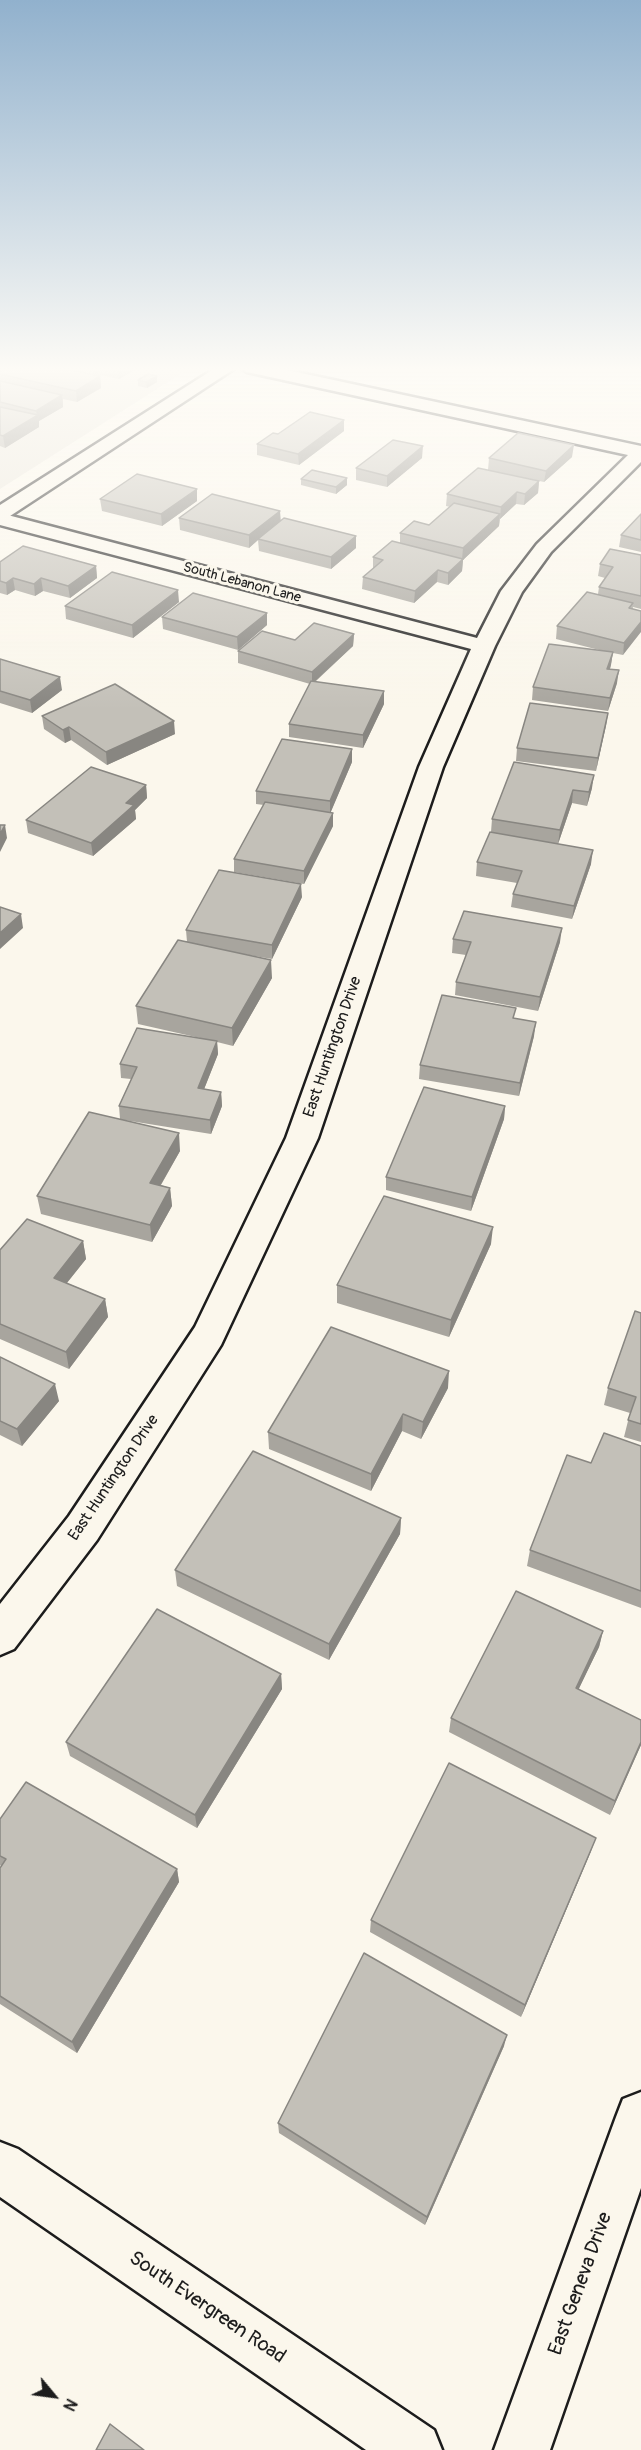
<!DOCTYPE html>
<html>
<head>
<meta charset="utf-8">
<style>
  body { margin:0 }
  #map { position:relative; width:641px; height:2450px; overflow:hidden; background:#fbf7ec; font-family:Pangolin,sans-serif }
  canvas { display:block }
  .north { position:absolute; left:24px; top:2366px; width:60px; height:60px; -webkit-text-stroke:4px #fbf7ec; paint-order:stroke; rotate:119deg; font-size:16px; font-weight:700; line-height:24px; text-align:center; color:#1c1c1c }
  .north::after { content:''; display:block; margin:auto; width:21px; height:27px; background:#1c1c1c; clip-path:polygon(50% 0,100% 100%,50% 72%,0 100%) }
</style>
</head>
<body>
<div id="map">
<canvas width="641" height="2450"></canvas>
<div class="north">N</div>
</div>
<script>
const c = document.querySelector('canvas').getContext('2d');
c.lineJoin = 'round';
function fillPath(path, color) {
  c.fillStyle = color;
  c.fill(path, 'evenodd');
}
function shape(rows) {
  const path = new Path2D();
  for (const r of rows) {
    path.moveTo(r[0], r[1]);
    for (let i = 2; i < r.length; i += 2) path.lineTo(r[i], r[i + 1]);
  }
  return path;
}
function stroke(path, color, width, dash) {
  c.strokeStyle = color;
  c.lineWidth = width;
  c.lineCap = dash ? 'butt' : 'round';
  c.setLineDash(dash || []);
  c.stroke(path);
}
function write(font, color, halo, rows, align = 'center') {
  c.font = font + ' Pangolin,sans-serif';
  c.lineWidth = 6;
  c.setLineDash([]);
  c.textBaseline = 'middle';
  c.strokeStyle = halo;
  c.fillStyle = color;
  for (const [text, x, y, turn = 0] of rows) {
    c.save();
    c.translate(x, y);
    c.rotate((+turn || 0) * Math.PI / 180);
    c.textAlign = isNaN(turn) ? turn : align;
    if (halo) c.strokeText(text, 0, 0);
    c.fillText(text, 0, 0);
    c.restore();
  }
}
fillPath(shape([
  [0,368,190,368,0,489]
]), '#eae6dc');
const minor = shape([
  [239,367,273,367,641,446,641,462,551,552,522,592,495,646,443,767,318,1138,221,1345,97,1540,14,1649,0,1655,0,1604,69,1516,195,1327,286,1138,419,767,471,649,0,525,0,513,477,638,501,591,537,544,628,455,247,372,239,367],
  [641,2092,641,2188,550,2450,494,2450,616,2117,623,2099,641,2092],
  [0,2142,18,2149,434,2430,442,2450,366,2450,0,2197,0,2142]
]);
const major = shape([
  [217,367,237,367,7,518,0,520,0,505,217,367]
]);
stroke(minor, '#1c1c1c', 5);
stroke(major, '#1c1c1c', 5);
fillPath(minor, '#fbf7ec');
fillPath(major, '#fbf7ec');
fillPath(shape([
  [0,368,138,368,119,379,100,375,99,376,100,376,101,388,77,402,63,399,63,407,39,421,39,427,5,448,0,446],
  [138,380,157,382,147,388,138,386],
  [344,431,299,465,257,455,257,444,278,434],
  [572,457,544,482,488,470,489,458],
  [422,458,387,487,356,480,356,468],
  [347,478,347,485,336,494,301,485,301,479],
  [539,481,538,493,524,505,516,504,500,519,499,526,463,560,462,571,448,585,437,582,414,603,362,589,363,577,373,569,373,557,400,543,400,533,429,525,450,507,446,506,447,494],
  [100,499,197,501,162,526,102,511],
  [641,514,641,552,619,547,621,535],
  [179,518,281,521,356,548,331,569,259,551,258,540,249,548,180,530],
  [641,555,641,609,633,607,623,655,613,653,610,669,617,683,608,711,532,700,533,687,607,652,556,639,557,626,598,594,599,587,605,578,598,576,600,564],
  [0,562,96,566,97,578,70,598,43,591,35,596,15,590,7,595,0,593],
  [179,602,133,638,66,619,65,606],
  [162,617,267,625,238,650,163,629],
  [354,634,353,646,315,682,384,704,363,748,289,737,289,724,310,684,238,663,238,651,295,640],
  [0,659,62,690,32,713,0,703],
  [608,713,596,771,516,761,517,748],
  [42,716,175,734,107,765,71,740,65,743,44,729],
  [352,762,330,813,333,813,333,826,304,884,234,872,234,859,264,805,256,804,256,791],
  [514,762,592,788,587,806,572,803,558,844,591,864,572,919,511,907,513,894,517,883,476,876,477,862,491,832,492,819],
  [146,785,147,798,135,810,136,819,93,856,28,833,26,820],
  [302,897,272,959,237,953,272,978,233,1046,217,1042,218,1054,204,1089,221,1092,222,1106,211,1134,124,1120,180,1151,161,1185,170,1188,172,1206,152,1242,41,1214,37,1196,120,1119,119,1106,131,1079,121,1078,120,1064,200,1038,138,1024,136,1006,187,942,186,930],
  [453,939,560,942,538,1011,455,995,456,982,466,955,452,953],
  [534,1036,519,1096,419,1079,420,1065],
  [505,1106,504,1119,471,1211,386,1190,386,1177],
  [83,1241,86,1259,67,1283,105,1299,108,1317,69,1369,0,1339,0,1250],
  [491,1244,449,1337,337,1303,337,1285],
  [641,1313,641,1442,624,1437,630,1413,604,1405,608,1388],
  [0,1357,59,1401,22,1446,0,1435],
  [448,1388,421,1439,402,1431,371,1491,269,1449,268,1432],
  [641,1446,641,1608,527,1566,530,1550,591,1463],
  [401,1518,400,1534,329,1660,177,1586,175,1570],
  [603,1631,599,1647,578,1690,641,1745,610,1815,449,1732,451,1718],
  [281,1674,282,1689,197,1828,70,1756,66,1742],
  [0,1819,177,1869,179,1882,77,2053,0,2004,0,1868,1,1866,0,1865],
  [591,1851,521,2017,370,1932,371,1920],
  [504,2046,425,2225,279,2133,278,2123]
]), '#a8a59e');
fillPath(shape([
  [93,368,99,368,100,375,94,379],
  [118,368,138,368,119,379],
  [100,376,101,388,77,402,76,391],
  [157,376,157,382,147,388,146,382],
  [62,395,63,407,39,421,39,427,5,448,3,436,37,416,36,411],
  [344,420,344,431,299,465,298,454],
  [574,445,572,457,544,482,546,471],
  [423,446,422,458,387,487,387,476],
  [347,478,347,485,336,494,336,487],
  [539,481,538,493,524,505,525,494],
  [197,489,197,501,162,526,161,514],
  [517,492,516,504,500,519,501,507],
  [280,511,281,523,258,539,258,540,249,548,249,535],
  [500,514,499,526,463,560,462,571,448,585,448,573,462,560,463,548],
  [356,536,356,548,331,569,331,557],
  [96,566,97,578,70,598,68,586],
  [438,570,437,582,414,603,415,591],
  [13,578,15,590,7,595,6,583],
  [41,578,43,591,35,596,34,584],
  [178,590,179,602,133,638,132,625],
  [267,613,267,625,238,650,237,637],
  [641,622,641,632,623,655,624,643],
  [354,634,353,646,312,684,312,672],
  [613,652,611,665,606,682,607,669],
  [619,670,617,683,608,711,610,698],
  [60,677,62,690,32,713,30,700],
  [384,691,384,704,363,748,363,735],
  [608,713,606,726,596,771,598,758],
  [174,721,175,734,107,765,106,752],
  [69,727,71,740,65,743,63,730],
  [352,749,352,762,330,814,330,801],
  [594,775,592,788,587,806,589,792],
  [146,785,147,798,135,810,136,819,93,856,91,843,126,803],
  [573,790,572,803,558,844,560,830],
  [333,813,333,826,304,884,304,871],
  [5,825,7,838,0,852,0,834],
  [593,850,591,864,572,919,574,906],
  [301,884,302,897,272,959,272,945],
  [21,914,23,928,0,949,0,933],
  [562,928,560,942,538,1011,540,997],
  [271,960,272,978,233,1046,232,1028],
  [536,1022,534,1036,519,1096,520,1083],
  [217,1041,218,1054,199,1102,198,1088],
  [221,1092,222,1106,211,1134,210,1120],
  [505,1106,504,1119,471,1211,472,1197],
  [179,1133,180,1151,152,1200,150,1183],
  [170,1188,172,1206,152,1242,150,1225],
  [493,1227,491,1244,449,1337,451,1320],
  [83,1241,86,1259,57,1295,54,1278],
  [105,1299,108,1317,69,1369,66,1352],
  [449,1371,448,1388,421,1439,423,1422],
  [55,1384,59,1401,22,1446,17,1429],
  [403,1414,402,1431,371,1491,371,1474],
  [401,1518,400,1534,329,1660,329,1644],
  [603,1631,599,1647,572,1703,576,1688],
  [281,1674,282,1689,197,1828,195,1815],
  [641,1742,641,1745,610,1815,615,1801],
  [596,1838,591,1851,521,2017,525,2005],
  [177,1869,179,1882,77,2053,72,2042],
  [507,2035,504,2046,425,2225,427,2217]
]), '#888681');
const building = shape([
  [0,368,60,368,100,376,76,391,0,374,0,368],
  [148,374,157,376,146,382,138,380,148,374],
  [0,381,62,395,36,411,0,402,0,381],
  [0,407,38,415,3,436,0,435,0,407],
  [310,412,344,420,298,454,257,444,273,433,278,434,310,412],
  [518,433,574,445,546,471,489,458,518,433],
  [393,440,423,446,387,476,356,468,393,440],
  [478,468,539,481,525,494,517,492,501,507,447,494,478,468],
  [312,470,347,478,336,487,301,479,312,470],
  [137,474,197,489,161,514,100,499,137,474],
  [212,494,280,511,249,535,179,518,212,494],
  [454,503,500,514,463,548,400,533,414,521,429,525,454,503],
  [641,514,641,540,621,535,641,514],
  [284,518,356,536,331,557,258,539,284,518],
  [392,541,463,559,448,573,438,570,415,591,363,577,383,560,373,557,392,541],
  [23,546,96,566,68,586,41,578,34,584,13,578,6,583,0,581,0,562,23,546],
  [610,549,641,555,641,596,599,587,613,567,600,564,610,549],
  [112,572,178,590,132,625,65,606,112,572],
  [587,592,633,603,629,608,641,611,641,622,624,643,557,626,587,592],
  [193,593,267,613,237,637,162,617,193,593],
  [314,623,354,634,312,672,238,651,262,631,295,640,314,623],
  [549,644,613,652,607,669,619,670,610,698,533,687,549,644],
  [0,659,60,677,30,700,0,691,0,659],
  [311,681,384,691,363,735,289,724,311,681],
  [115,684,174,721,106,752,69,727,63,730,42,716,115,684],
  [530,703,608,713,598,758,517,748,530,703],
  [282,739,352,749,330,801,256,791,282,739],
  [514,762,594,775,589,792,573,790,560,830,492,819,514,762],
  [91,767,146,785,126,803,134,805,91,843,26,820,91,767],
  [265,802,333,813,304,871,234,859,265,802],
  [0,825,5,825,0,834,0,825],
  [490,832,593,850,574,906,513,894,522,871,477,862,490,832],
  [219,870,301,884,272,945,186,930,219,870],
  [0,907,21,914,0,933,0,907],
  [464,911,562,928,540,997,456,982,471,942,453,939,464,911],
  [178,940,271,960,232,1028,136,1006,178,940],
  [442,995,516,1008,513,1018,536,1022,520,1083,420,1065,442,995],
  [137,1028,217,1041,198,1088,221,1092,210,1120,119,1106,137,1067,120,1064,137,1028],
  [424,1087,505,1106,472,1197,386,1177,424,1087],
  [89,1112,179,1133,150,1183,170,1188,150,1225,37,1196,89,1112],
  [384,1196,493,1227,451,1320,337,1285,384,1196],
  [27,1219,83,1241,54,1278,105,1299,66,1352,0,1324,0,1250,27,1219],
  [635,1311,641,1313,641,1424,628,1420,636,1397,608,1388,635,1311],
  [331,1327,449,1371,423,1422,403,1414,371,1474,268,1432,331,1327],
  [0,1357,55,1384,17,1429,0,1421,0,1357],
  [604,1433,641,1446,641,1591,530,1550,567,1455,591,1463,604,1433],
  [253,1451,401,1518,329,1644,175,1570,253,1451],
  [516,1591,603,1631,576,1688,641,1720,641,1742,615,1801,451,1718,516,1591],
  [157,1609,281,1674,195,1815,66,1742,157,1609],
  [449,1763,596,1838,525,2005,371,1920,449,1763],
  [26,1782,177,1869,72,2042,0,1996,0,1868,6,1859,0,1856,0,1819,26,1782],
  [364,1953,507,2035,427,2217,278,2123,364,1953],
  [110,2424,144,2450,96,2450,110,2424]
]);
fillPath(building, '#c3c0b8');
stroke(building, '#888681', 1.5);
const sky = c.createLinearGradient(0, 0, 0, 710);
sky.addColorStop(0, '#91b1cd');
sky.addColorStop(0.52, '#fdfbf6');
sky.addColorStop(1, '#fdfbf600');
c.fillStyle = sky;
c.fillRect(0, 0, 641, 710);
write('14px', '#1c1c1c', '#fbf7ec', [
  ["South Lebanon Lane",242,583,15]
]);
write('16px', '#1c1c1c', '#fbf7ec', [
  ["East Huntington Drive",333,1047,-71],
  ["East Huntington Drive",114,1478,-56]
]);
write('20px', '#1c1c1c', '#fbf7ec', [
  ["East Geneva Drive",581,2284,-70],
  ["South Evergreen Road",207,2308,34]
]);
</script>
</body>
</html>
